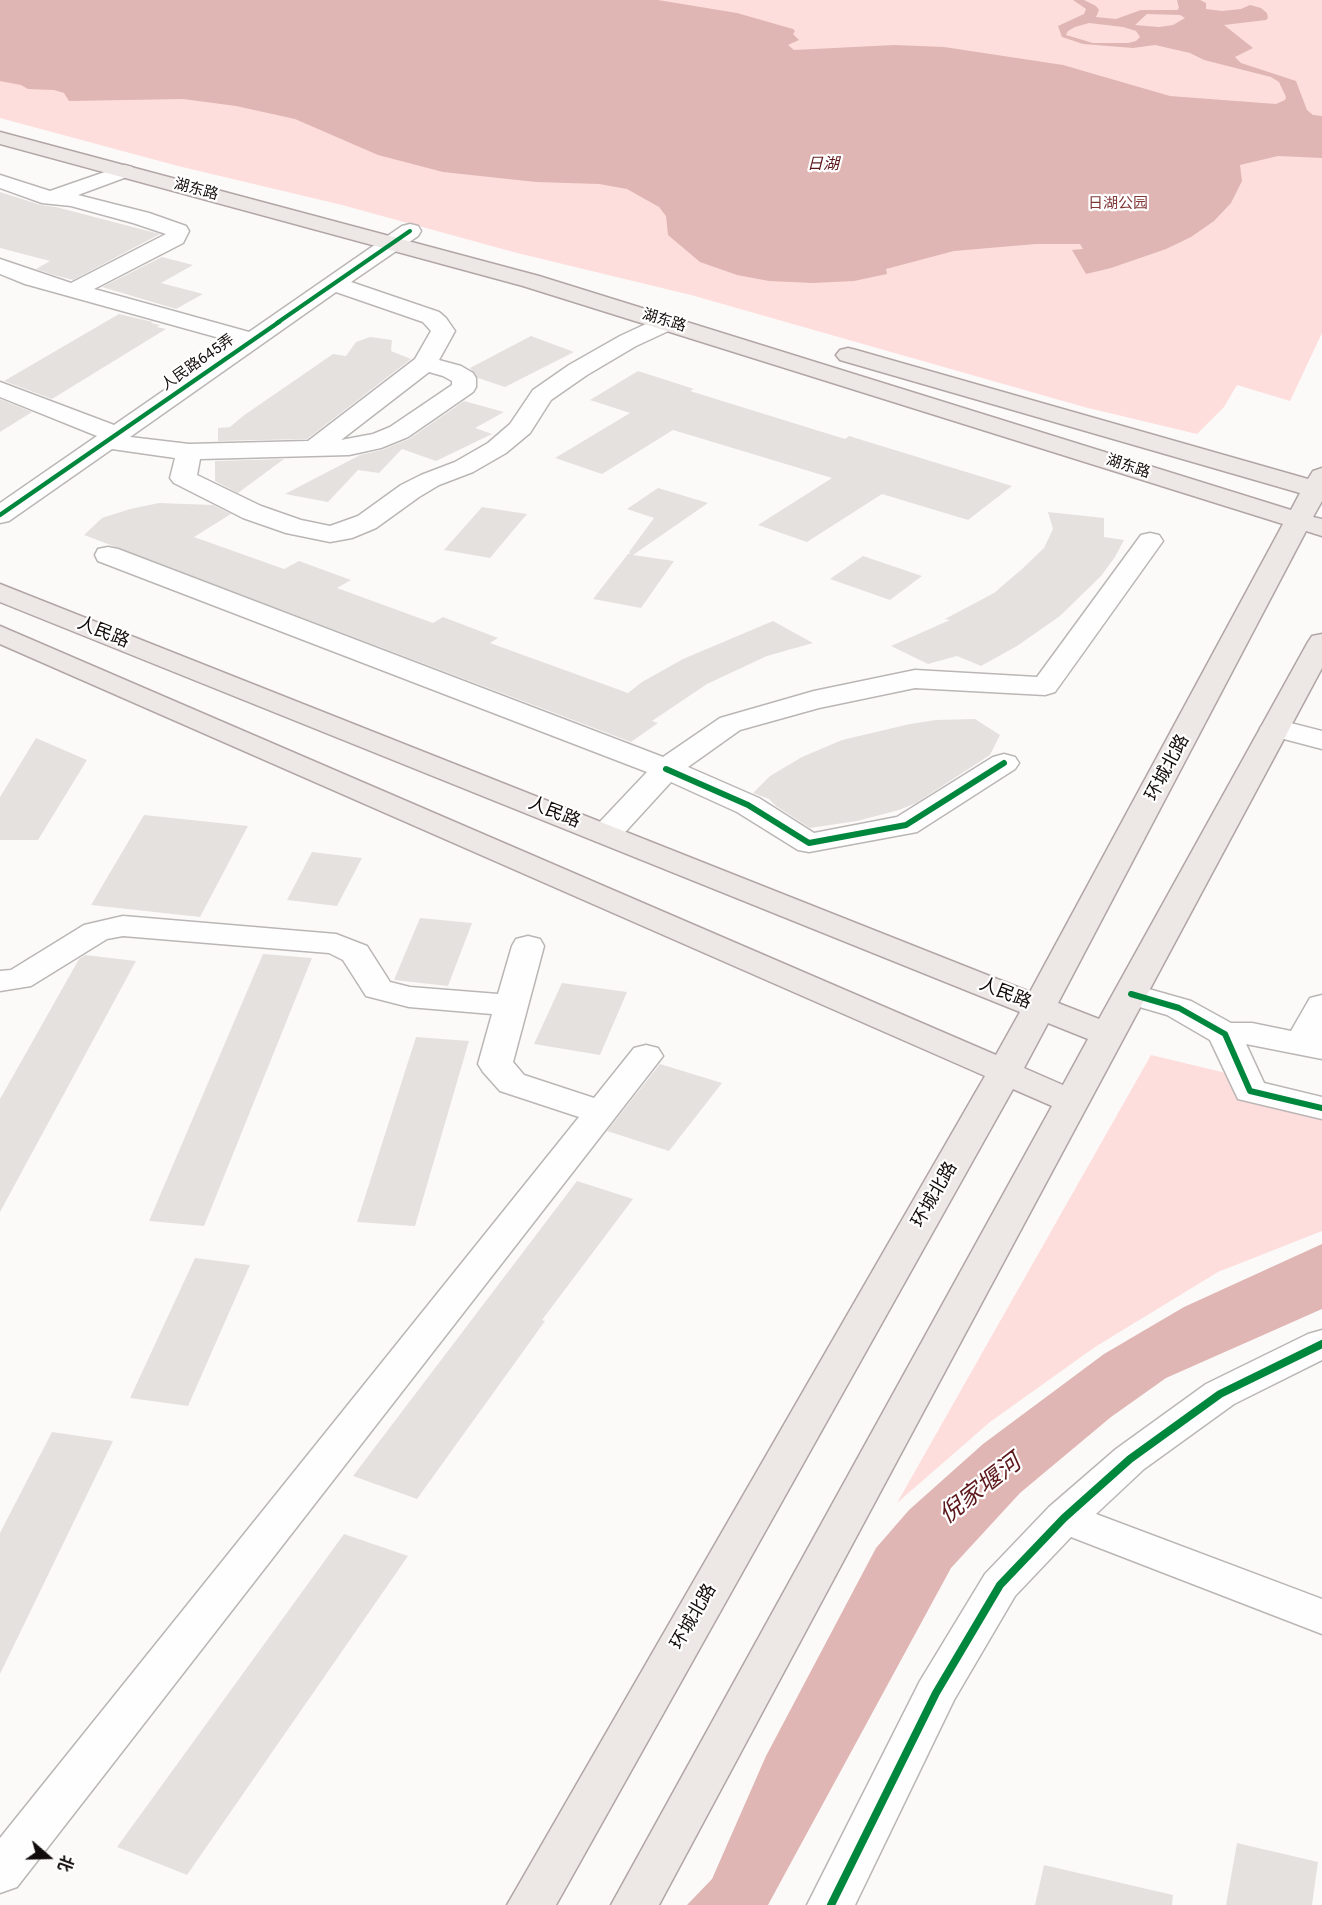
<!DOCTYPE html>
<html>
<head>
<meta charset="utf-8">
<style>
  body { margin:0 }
  #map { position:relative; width:1322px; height:1905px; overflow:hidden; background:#fcfaf9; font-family:Roboto,"Noto Sans SC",sans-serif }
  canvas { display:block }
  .north { position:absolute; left:18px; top:1827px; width:60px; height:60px; -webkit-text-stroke:4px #fff; paint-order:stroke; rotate:110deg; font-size:16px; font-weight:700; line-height:24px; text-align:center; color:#130c0c }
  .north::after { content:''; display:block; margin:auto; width:21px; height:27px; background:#130c0c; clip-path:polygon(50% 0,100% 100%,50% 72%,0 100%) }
</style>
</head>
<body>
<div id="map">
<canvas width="1322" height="1905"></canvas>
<div class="north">北</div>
</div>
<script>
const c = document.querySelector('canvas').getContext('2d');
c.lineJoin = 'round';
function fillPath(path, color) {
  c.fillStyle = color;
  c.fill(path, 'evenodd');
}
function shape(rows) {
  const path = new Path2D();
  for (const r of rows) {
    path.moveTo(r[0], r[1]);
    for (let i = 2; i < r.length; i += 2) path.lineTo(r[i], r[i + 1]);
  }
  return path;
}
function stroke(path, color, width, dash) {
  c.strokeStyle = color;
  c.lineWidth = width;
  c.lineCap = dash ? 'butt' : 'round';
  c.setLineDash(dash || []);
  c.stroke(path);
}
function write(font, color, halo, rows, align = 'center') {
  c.font = font + ' Roboto,"Noto Sans SC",sans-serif';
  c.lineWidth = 4.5;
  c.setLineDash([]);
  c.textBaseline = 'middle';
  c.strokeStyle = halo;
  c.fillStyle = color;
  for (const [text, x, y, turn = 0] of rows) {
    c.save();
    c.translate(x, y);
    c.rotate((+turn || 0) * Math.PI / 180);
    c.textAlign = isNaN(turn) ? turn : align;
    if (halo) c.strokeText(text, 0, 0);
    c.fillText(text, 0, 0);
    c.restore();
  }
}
fillPath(shape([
  [0,0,1322,0,1322,333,1290,401,1237,385,1224,407,1197,434,1084,407,691,295,517,253,342,205,178,166,0,118],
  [1151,1055,1322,1096,1322,1231,1218,1272,1095,1347,990,1422,897,1503]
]), '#fddedc');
fillPath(shape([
  [0,0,658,0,737,13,793,29,795,31,793,34,799,40,788,45,794,50,894,45,944,47,1063,65,1170,96,1276,104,1285,100,1286,97,1279,82,1271,77,1204,60,1190,53,1155,45,1133,48,1083,44,1062,37,1058,26,1084,14,1086,9,1073,0,1084,0,1096,6,1099,10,1096,17,1116,19,1141,10,1177,10,1179,8,1177,0,1200,0,1206,3,1206,9,1222,11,1241,9,1250,5,1261,8,1267,13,1268,18,1266,20,1224,25,1253,48,1235,57,1241,63,1296,81,1307,110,1313,115,1322,116,1322,158,1278,156,1240,165,1242,181,1231,203,1214,221,1191,237,1166,249,1111,268,1086,274,1072,250,1083,249,1080,244,1036,244,954,251,886,269,887,274,854,281,813,283,769,281,737,275,700,262,668,235,666,216,659,207,627,189,599,184,536,182,443,172,378,155,295,119,236,106,183,99,69,101,64,93,54,90,28,89,21,85,0,81],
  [1147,14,1180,15,1185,18,1173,25,1159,27,1135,25],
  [1089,23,1123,27,1136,31,1140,37,1136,41,1128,43,1093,43,1066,35,1068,31,1075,27],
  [1322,1244,1322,1309,1166,1378,1111,1417,1020,1493,951,1568,768,1905,687,1905,712,1879,766,1756,876,1548,909,1510,983,1444,1104,1354,1184,1307]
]), '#dfb6b3');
fillPath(shape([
  [0,192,41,205,56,207,160,234,73,280,54,275,36,269,50,261,0,248],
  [162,257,193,265,161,283,203,294,176,309,102,287],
  [119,314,153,322,151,323,160,325,157,327,166,329,52,399,4,381],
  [531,336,574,352,505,387,478,378,470,368],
  [370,337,392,340,391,351,411,359,307,439,218,441,218,428,230,427,243,416,333,354,346,356,356,342],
  [638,371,694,389,690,391,845,439,849,436,1012,486,968,520,882,494,807,542,758,525,832,478,673,430,602,474,555,458,630,413,590,400],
  [0,399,32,412,0,432],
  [464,401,504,412,475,428,492,434,436,461,402,449,379,473,358,470,328,502,285,494,360,455,382,450,409,439],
  [284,459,238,493,215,481,215,461],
  [658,488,708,503,633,555,674,561,641,608,593,599,628,554,630,554,629,552,654,518,627,509],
  [159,503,213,505,231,514,194,537,284,569,299,561,351,580,337,588,433,623,443,617,498,638,490,643,628,693,642,682,683,659,773,621,813,643,767,656,707,684,652,721,658,723,631,742,84,535,102,518,130,509],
  [482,507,527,514,490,558,444,550],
  [1048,512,1104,518,1104,537,1124,540,1115,557,1101,576,1060,616,1017,646,981,666,957,656,928,664,891,646,950,620,945,619,994,593,1022,569,1044,548,1053,529],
  [863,556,922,576,890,600,830,579],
  [975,719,1000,735,990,755,916,803,899,810,857,821,810,828,776,806,769,799,753,793,770,776,802,757,842,740,910,724,936,720],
  [36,738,87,760,38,840,0,840,0,797],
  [144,815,248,826,200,917,91,905],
  [312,852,362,858,337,906,287,900],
  [420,918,472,923,448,986,394,980],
  [263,954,312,958,204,1226,149,1221],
  [85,955,136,961,0,1212,0,1099,79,959],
  [562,983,627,992,600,1055,534,1044],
  [416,1037,469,1041,415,1226,357,1222],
  [660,1064,722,1083,669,1151,607,1131],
  [577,1181,633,1199,542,1320,545,1321,417,1499,353,1476],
  [195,1258,250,1265,188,1406,130,1398],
  [52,1432,113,1441,0,1674,0,1533],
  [344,1534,408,1556,187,1875,117,1847],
  [1237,1843,1318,1862,1312,1905,1226,1905],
  [1044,1865,1173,1895,1172,1905,1035,1905]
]), '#e5e1df');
const minor = shape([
  [125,165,132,167,136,171,132,175,78,195,149,213,186,226,189,231,183,243,94,289,249,332,402,226,410,224,418,226,421,231,418,236,351,282,439,312,446,318,455,331,439,360,461,366,473,373,476,378,476,387,473,392,408,437,381,448,349,455,200,459,197,475,261,506,301,520,330,526,358,516,401,485,421,475,455,462,488,443,510,424,533,390,569,365,620,336,661,317,669,315,677,317,681,322,677,327,636,346,587,375,551,400,530,433,506,453,473,472,439,485,419,497,376,528,352,538,330,542,286,533,243,518,174,483,170,478,175,458,112,449,9,521,0,523,0,503,97,436,0,397,0,382,114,425,234,342,25,284,0,274,0,259,71,283,166,234,133,223,71,206,42,203,0,188,0,175,50,191,125,165],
  [336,292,423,322,431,331,415,359,308,441,189,444,130,437,336,292],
  [429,372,443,376,452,381,452,385,390,427,373,434,341,440,429,372],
  [1150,533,1159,535,1163,541,1055,692,1045,695,915,688,819,708,740,730,688,767,759,798,814,833,897,817,993,757,1004,754,1015,757,1019,763,1015,769,917,832,809,852,798,850,737,812,671,782,617,841,606,843,595,841,590,834,595,827,647,772,98,561,95,555,98,549,108,547,118,549,663,757,720,718,814,691,915,670,1037,677,1141,535,1150,533],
  [1275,719,1322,731,1322,749,1265,734,1260,728,1265,722,1275,719],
  [123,916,336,934,367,946,390,982,410,987,498,994,512,946,516,939,528,936,540,939,544,946,513,1062,524,1075,594,1098,634,1048,646,1045,658,1048,663,1056,17,1887,0,1893,0,1838,579,1117,500,1091,483,1072,478,1064,492,1014,409,1007,366,996,343,960,329,953,123,936,107,939,31,986,0,991,0,971,11,970,84,925,123,916],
  [1131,984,1191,1001,1231,1023,1252,1023,1291,1031,1310,998,1322,995,1322,1059,1246,1044,1264,1083,1322,1097,1322,1119,1238,1099,1210,1040,1167,1015,1119,1001,1114,994,1119,987,1131,984],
  [1322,1330,1322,1360,1234,1404,1144,1469,1096,1514,1322,1599,1322,1634,1071,1537,1015,1596,954,1700,855,1905,807,1905,920,1681,985,1574,1049,1507,1116,1449,1206,1384,1308,1334,1322,1330]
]);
const major = shape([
  [0,132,539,276,1291,510,1300,493,840,360,836,355,840,350,848,348,856,350,1308,479,1313,471,1322,468,1322,501,1313,517,1322,519,1322,536,1306,531,1058,1003,1099,1019,1308,642,1312,636,1322,634,1322,668,659,1905,611,1905,1052,1106,1013,1089,556,1905,507,1905,985,1076,0,644,0,626,996,1055,1020,1012,0,602,0,584,1030,992,1283,524,523,286,0,144,0,132],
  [1048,1023,1088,1039,1063,1085,1024,1068,1048,1023]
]);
stroke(minor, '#bbb6b6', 3);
stroke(major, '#b1a6a5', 3);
fillPath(minor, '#fffefe');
fillPath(major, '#ede7e6');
stroke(shape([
  [277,323,410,231]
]), '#00873e', 4);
stroke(shape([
  [0,515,279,322]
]), '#00873e', 4.5);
stroke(shape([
  [666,769,748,805,809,843,906,825,1004,763],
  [1131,994,1179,1008,1225,1034,1250,1091,1322,1108]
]), '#00873e', 6);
stroke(shape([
  [831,1905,936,1693,1000,1585,1064,1518,1130,1459,1220,1394,1322,1344]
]), '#00873e', 8);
write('15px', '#130c0c', '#fff', [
  ["湖东路",196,190,15],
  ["湖东路",664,321,17],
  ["人民路645弄",198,363,-35],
  ["湖东路",1128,467,18]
]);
write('15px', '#803838', '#fff', [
  ["日湖公园",1118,204]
]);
write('italic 16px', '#5d181b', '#fff', [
  ["日湖",823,165]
]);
write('18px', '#130c0c', '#fff', [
  ["人民路",103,633,22],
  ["环城北路",1168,768,-62],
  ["人民路",554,813,22],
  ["人民路",1005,994,22],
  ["环城北路",935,1195,-60],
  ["环城北路",694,1617,-60]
]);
write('italic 24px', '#5d181b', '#fff', [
  ["倪家堰河",981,1490,-38]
]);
</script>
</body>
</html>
